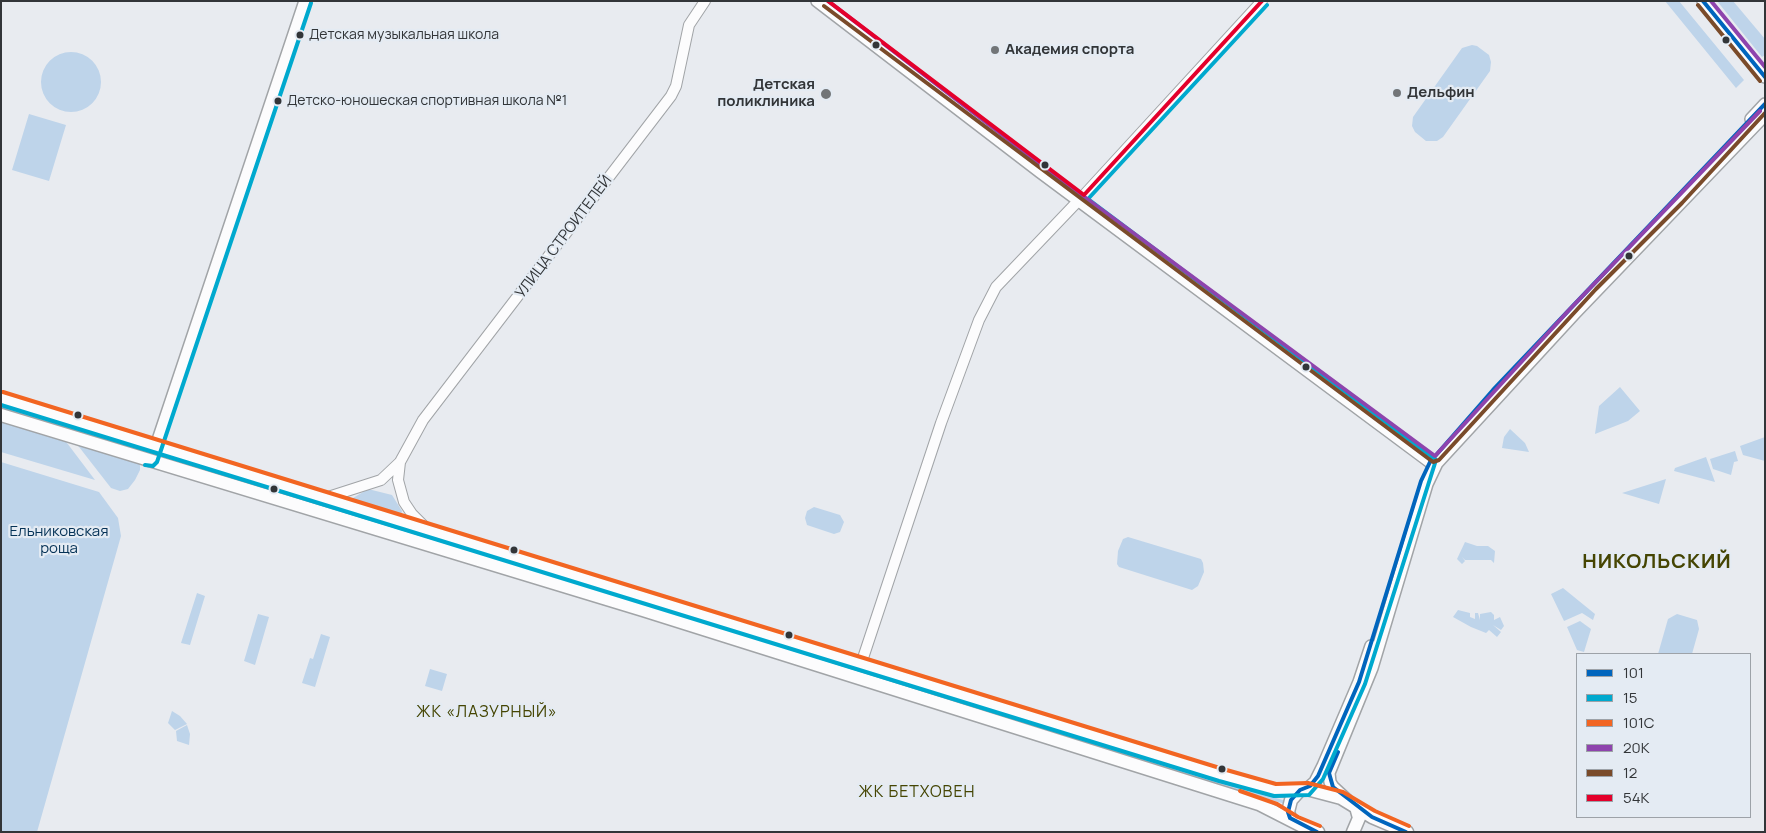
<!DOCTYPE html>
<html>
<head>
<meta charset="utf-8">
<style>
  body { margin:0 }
  #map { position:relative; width:1766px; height:833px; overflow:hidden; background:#e8ebf0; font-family:Manrope,sans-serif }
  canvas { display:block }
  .frame { position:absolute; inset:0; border:2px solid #323538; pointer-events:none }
  .legend { position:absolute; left:1576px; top:653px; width:175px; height:165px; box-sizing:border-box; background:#e4ebf3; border:1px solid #9da2a8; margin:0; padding:6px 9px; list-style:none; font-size:15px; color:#323538 }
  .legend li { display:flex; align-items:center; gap:10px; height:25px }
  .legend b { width:25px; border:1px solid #9da2a8 }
</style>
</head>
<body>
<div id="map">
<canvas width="1766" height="833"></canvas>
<div class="frame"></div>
<ul class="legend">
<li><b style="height:6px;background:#0065bd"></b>101</li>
<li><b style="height:6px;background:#00a9ce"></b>15</li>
<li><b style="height:6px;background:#f26522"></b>101С</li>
<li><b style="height:6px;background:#8e44ad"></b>20К</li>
<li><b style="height:6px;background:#7a4b2a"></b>12</li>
<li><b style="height:6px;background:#e4002b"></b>54К</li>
</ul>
</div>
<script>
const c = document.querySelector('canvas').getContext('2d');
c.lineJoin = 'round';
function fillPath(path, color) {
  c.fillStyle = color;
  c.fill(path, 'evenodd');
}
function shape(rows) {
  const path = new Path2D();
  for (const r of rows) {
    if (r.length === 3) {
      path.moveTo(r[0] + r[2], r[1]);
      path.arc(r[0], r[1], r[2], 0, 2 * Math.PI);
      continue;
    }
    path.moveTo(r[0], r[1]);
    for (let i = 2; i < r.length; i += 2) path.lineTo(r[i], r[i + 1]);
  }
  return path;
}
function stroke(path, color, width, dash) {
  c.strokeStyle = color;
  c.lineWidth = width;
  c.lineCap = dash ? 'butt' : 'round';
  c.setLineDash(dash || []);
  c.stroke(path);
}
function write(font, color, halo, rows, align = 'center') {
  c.font = font + ' Manrope,sans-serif';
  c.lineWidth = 4.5;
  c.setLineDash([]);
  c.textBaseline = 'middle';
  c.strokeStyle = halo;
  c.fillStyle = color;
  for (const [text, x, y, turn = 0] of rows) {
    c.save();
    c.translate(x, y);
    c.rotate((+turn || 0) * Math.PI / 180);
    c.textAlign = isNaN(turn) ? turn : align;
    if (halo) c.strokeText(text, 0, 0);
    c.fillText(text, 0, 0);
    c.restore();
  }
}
fillPath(shape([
  [1665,1,1679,1,1744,80,1736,88],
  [1717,1,1733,1,1765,39,1765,55,1762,57],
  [1472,45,1477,46,1489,55,1491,62,1490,71,1443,137,1437,141,1426,141,1415,132,1412,126,1413,117,1462,48],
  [71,82,30],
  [29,114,66,125,49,181,12,170],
  [1620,387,1640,411,1628,421,1595,434,1599,406],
  [1,406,88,433,87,436,1,410],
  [1,421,64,439,95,480,1,452],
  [1510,429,1525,443,1529,452,1502,448,1504,437],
  [1765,437,1765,461,1743,455,1740,446],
  [76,443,140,462,140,470,135,480,128,489,120,491,111,488],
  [1735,451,1738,461,1734,462,1731,475,1713,469,1710,459],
  [1706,457,1715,482,1674,471,1675,468],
  [1,462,99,492,118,518,121,536,37,832,1,832],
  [1666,479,1659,504,1622,493],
  [247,481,640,601,639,604,246,484],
  [368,489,392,495,402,511,401,516,351,502,353,498],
  [814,507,840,515,844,522,840,532,834,534,807,525,805,518,807,511],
  [1128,537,1201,559,1203,563,1204,572,1198,586,1192,590,1119,567,1117,564,1118,551,1123,539],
  [1465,542,1477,546,1488,546,1495,551,1494,563,1491,560,1465,560,1462,557,1465,561,1462,564,1457,559],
  [1563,588,1595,614,1593,620,1582,613,1564,621,1551,594],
  [197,593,205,596,190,645,181,643],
  [655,606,825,659,824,662,654,609],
  [1458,610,1470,613,1470,617,1475,619,1475,613,1478,613,1480,620,1480,614,1491,612,1494,615,1494,620,1500,617,1504,626,1501,630,1493,625,1501,632,1497,637,1489,630,1486,633,1471,627,1453,617],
  [258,614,269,617,255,665,244,661],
  [1677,614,1697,620,1699,629,1692,654,1658,654,1668,619],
  [1580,621,1591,629,1584,652,1577,650,1567,627],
  [321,634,330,637,315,687,302,683,310,658,313,659],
  [430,669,447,674,442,691,425,686],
  [883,677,1051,729,1050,732,882,680],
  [172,711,180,716,187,724,175,730,168,723],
  [187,725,190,734,189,745,177,741,176,731],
  [1064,734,1286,801,1285,804,1063,737]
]), '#bed4ea');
const tertiary = shape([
  [1084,195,1262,1],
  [400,462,398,480,404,502,412,514,428,530],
  [325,498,381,480,400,462,423,420,671,96,676,86,689,25,705,1],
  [861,664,941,423,979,320,996,287,1079,200]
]);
const secondary = shape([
  [817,1,1040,172,1430,462,1437,463],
  [1703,1,1765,77],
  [1751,119,1765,104],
  [156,446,305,1],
  [1307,789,1315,782,1323,766,1359,682,1371,646],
  [1347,800,1333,787,1330,782,1329,773,1372,668,1427,484,1437,463,1575,313,1765,115]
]);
const primary = shape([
  [1,398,1221,775,1275,790,1300,790],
  [1,415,643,610,1259,804,1304,827,1318,832],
  [1290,818,1288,812,1291,800,1300,790,1307,789,1341,798,1372,817,1407,832],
  [1353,832,1359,818,1356,807]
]);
stroke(tertiary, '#a1a4a7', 12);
stroke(secondary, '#a1a4a7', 14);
stroke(primary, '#a1a4a7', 15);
stroke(tertiary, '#fcfcfd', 10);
stroke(secondary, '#fcfcfd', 11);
stroke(primary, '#fcfcfd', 12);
stroke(shape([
  [1703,1,1765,77],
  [1338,752,1329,773,1333,787,1372,817,1406,832],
  [1317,832,1290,818,1288,812,1291,800,1300,790,1310,786,1318,776,1359,682,1421,481,1430,462,1493,390,1765,104]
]), '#0065bd', 4);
stroke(shape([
  [1,405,1219,781,1274,796,1309,795,1323,779,1365,684,1436,460,1088,199,1267,5],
  [145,465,153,466,157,462,311,3]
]), '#00a9ce', 4);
stroke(shape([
  [3,392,1223,769,1276,784,1308,783,1343,792,1375,811,1409,826],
  [1240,791,1277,804,1298,817,1320,826]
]), '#f26522', 4);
stroke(shape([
  [828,1,1044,167,1435,456,1570,309,1760,111],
  [1711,1,1765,67]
]), '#8e44ad', 4);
stroke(shape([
  [1698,5,1760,81],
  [824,6,1433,462,1439,460,1596,289,1682,203,1765,113]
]), '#7a4b2a', 4);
stroke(shape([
  [828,1,1084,195,1262,1]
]), '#e4002b', 4);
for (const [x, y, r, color] of [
  [300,35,4.5,"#323538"],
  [1726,40,4.5,"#323538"],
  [876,45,4.5,"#323538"],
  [995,50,5,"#727578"],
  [1397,93,5,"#727578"],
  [826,94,6,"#727578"],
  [278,101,4.5,"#323538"],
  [1045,165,4.5,"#323538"],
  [1629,256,4.5,"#323538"],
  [1306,367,4.5,"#323538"],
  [78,415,4.5,"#323538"],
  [274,489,4.5,"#323538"],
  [514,550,4.5,"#323538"],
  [789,635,4.5,"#323538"],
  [1222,769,4.5,"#323538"]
]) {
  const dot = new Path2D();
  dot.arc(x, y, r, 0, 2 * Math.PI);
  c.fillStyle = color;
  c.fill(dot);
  stroke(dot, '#e4ebf3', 2);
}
write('14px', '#323538', '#e4ebf3', [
  ["Детская музыкальная школа",309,35],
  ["Детско-юношеская спортивная школа №1",287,101]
], 'left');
write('bold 15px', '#323538', '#e4ebf3', [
  ["Академия спорта",1005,50],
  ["Детская",815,85,"right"],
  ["поликлиника",815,102,"right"],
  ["Дельфин",1407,93]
], 'left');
write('15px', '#323538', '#e4ebf3', [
  ["УЛИЦА СТРОИТЕЛЕЙ",564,237,-53]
]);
write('15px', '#053256', '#e4ebf3', [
  ["Ельниковская",59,532],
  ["роща",59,549]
]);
c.letterSpacing = '1px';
write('16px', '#454503', '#e4ebf3', [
  ["ЖК «ЛАЗУРНЫЙ»",487,713],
  ["ЖК БЕТХОВЕН",917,793]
]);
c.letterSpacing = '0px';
c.letterSpacing = '1px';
write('bold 20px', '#454503', '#e4ebf3', [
  ["НИКОЛЬСКИЙ",1657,562]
]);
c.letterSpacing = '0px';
</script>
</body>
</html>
